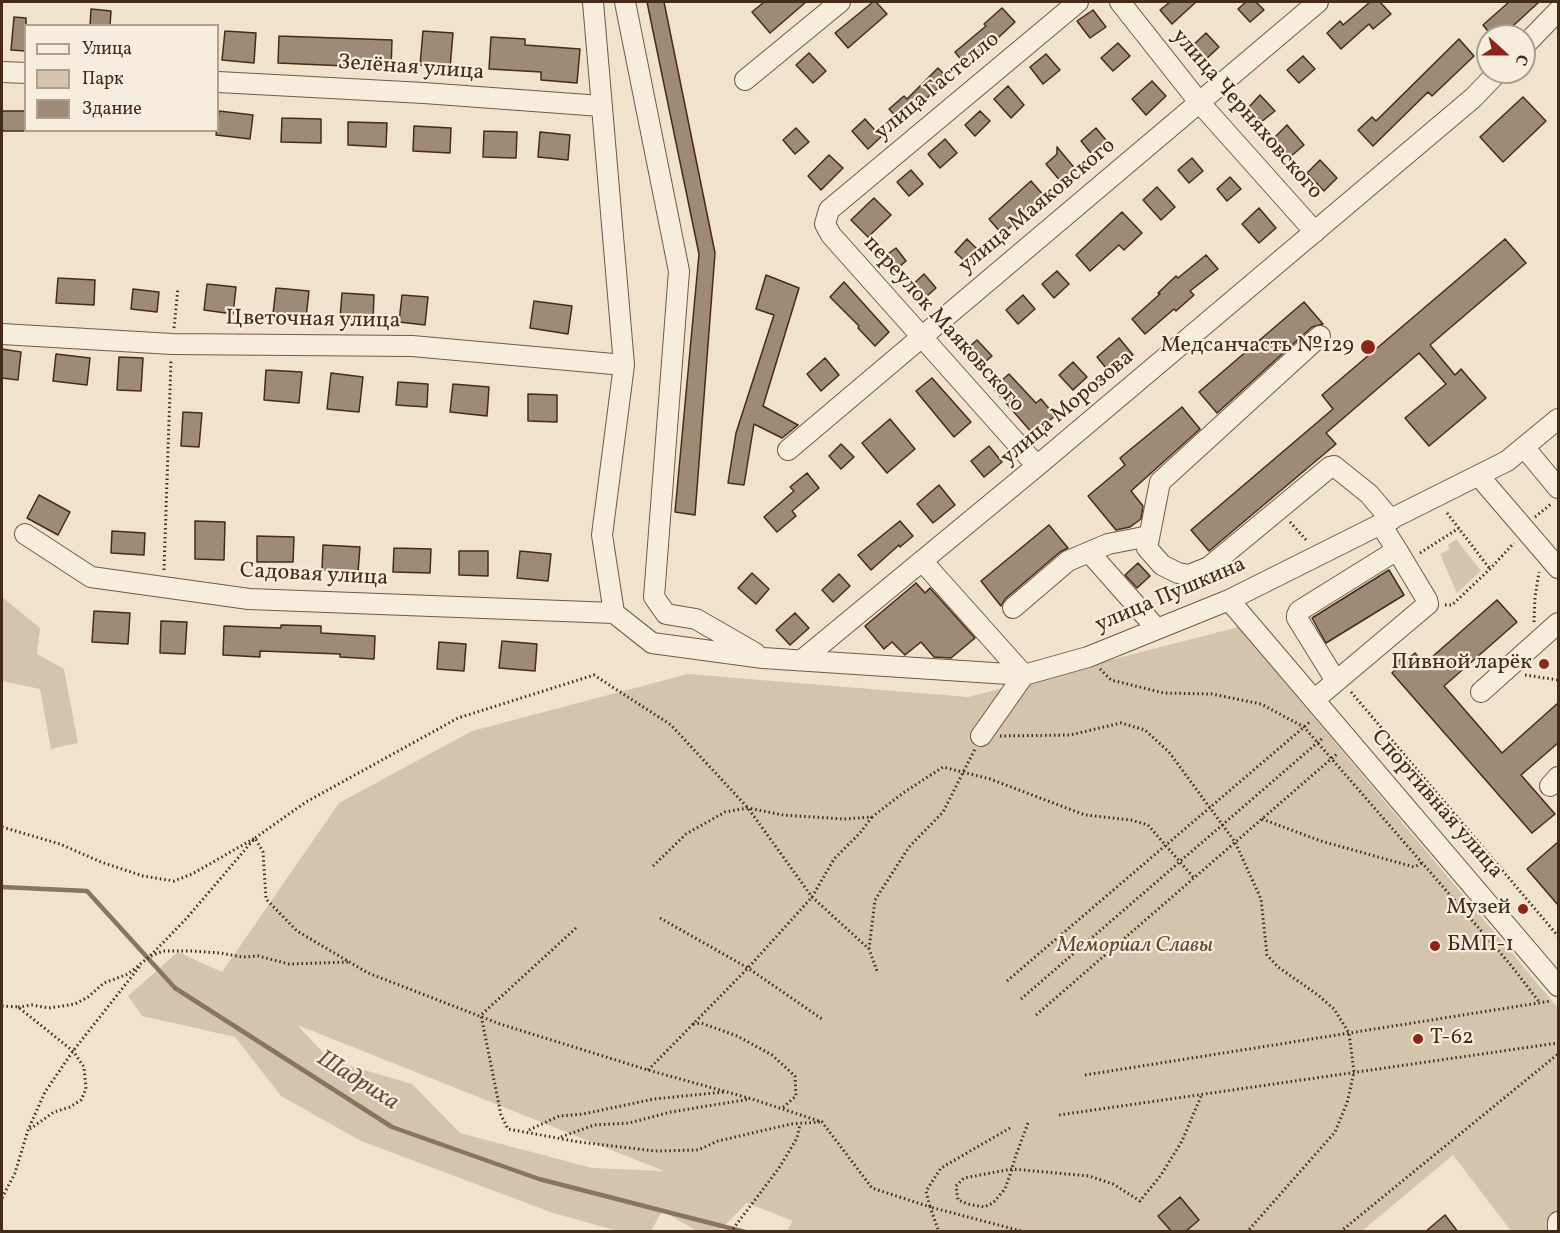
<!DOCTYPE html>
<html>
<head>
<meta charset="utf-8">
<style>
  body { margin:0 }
  #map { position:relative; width:1560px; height:1233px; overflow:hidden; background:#f1e3cb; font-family:Vollkorn,serif }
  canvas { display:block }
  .frame { position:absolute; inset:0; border:3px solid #462b17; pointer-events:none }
  .legend { position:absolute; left:24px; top:24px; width:195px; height:108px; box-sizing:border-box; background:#f6eddd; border:2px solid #b09f8e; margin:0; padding:8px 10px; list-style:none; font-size:18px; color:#462b17 }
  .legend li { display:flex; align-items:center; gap:12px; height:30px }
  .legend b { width:30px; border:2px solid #b09f8e }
  .north { position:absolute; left:1476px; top:24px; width:60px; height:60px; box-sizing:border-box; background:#f6eddd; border:2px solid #b09f8e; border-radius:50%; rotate:111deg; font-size:16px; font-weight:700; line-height:24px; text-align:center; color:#462b17 }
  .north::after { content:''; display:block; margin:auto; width:21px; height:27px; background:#8f2418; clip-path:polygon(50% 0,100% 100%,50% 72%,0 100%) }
</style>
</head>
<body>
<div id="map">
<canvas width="1560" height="1233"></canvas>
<div class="frame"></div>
<ul class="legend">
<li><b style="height:8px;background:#f6eddd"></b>Улица</li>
<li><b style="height:16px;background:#d4c4ac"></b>Парк</li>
<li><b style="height:16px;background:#9f8b75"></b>Здание</li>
</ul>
<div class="north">С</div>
</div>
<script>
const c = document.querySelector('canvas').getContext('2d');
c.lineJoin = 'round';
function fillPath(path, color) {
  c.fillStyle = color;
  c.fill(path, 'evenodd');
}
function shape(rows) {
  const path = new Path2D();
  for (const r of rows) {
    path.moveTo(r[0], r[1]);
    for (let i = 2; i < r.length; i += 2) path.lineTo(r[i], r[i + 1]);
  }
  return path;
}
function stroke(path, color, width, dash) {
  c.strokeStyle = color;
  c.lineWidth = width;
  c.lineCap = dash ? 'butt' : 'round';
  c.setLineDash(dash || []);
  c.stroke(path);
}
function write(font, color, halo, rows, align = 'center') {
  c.font = font + ' Vollkorn,serif';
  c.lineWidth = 4.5;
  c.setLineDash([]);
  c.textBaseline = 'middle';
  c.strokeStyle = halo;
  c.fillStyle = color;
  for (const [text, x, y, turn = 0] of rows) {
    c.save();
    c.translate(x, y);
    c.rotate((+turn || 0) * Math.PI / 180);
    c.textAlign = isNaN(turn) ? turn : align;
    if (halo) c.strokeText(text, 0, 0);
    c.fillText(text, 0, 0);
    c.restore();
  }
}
fillPath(shape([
  [1456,539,1481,571,1457,593,1440,554,1450,549,1448,545],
  [2,597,40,628,37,654,64,669,78,743,51,749,40,689,2,681],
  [1238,627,1558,1008,1558,1231,1511,1231,1453,1155,1362,1231,786,1232,793,1221,747,1203,719,1231,697,1231,662,1211,651,1231,618,1231,553,1213,361,1141,281,1096,235,1037,142,1016,128,996,178,952,222,972,339,803,472,731,688,674,968,697],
  [299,1027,300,1026,664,1171,592,1168,460,1133,412,1084,330,1060]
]), '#d4c4ac');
stroke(shape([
  [2,887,87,891,175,988,392,1127,539,1179,745,1232]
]), '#8a745e', 4.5);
const building = shape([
  [647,2,664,2,715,253,695,515,675,512,699,254,647,2],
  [764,2,806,2,770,33,752,12,764,2],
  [873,2,876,2,887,14,848,48,835,33,873,2],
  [1170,2,1196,2,1172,24,1160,10,1170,2],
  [1246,2,1256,2,1264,10,1250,22,1238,9,1246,2],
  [1370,2,1380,2,1391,14,1373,29,1369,24,1341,49,1327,33,1340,21,1343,25,1370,2],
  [1509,2,1539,2,1502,36,1492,36,1483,25,1509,2],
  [1002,8,1015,22,967,67,955,52,986,26,984,24,1002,8],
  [91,9,111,11,110,26,90,26,91,9],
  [1093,10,1106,27,1090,38,1077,21,1093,10],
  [14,17,26,18,26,51,11,50,14,17],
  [225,31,256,33,254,63,222,60,225,31],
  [423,31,453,33,450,68,420,65,423,31],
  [1206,33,1219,47,1203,62,1190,48,1206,33],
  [279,36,392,40,391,68,278,63,279,36],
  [491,37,525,39,525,45,580,49,577,83,541,80,541,72,489,69,491,37],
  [1459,39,1474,56,1432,96,1428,92,1373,146,1358,130,1372,117,1376,121,1459,39],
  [1118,43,1130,56,1113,71,1101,58,1118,43],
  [809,53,826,71,813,83,796,65,809,53],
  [1046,54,1060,70,1043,84,1030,67,1046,54],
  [1303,56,1315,69,1299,83,1287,70,1303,56],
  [938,68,949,79,900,121,889,109,904,96,907,99,938,68],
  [1152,81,1166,96,1146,115,1132,99,1152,81],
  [1008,86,1024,105,1011,118,994,99,1008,86],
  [1260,95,1275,111,1261,122,1248,108,1260,95],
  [1523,97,1546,121,1503,162,1480,137,1523,97],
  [2,111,26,111,26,131,2,131,2,111],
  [219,111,253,115,250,139,216,135,219,111],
  [980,111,990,121,975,136,965,125,980,111],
  [282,118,321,119,321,143,281,142,282,118],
  [865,119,881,137,868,149,852,131,865,119],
  [348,122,387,123,386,147,348,145,348,122],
  [1287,125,1304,145,1290,157,1275,137,1287,125],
  [414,126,451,128,450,153,413,151,414,126],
  [796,128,809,142,795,154,783,140,796,128],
  [1096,128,1110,145,1094,157,1081,141,1096,128],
  [484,131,517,132,516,158,483,157,484,131],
  [540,132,570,135,568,160,538,157,540,132],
  [945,139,957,153,940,168,928,154,945,139],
  [1057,147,1077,171,1062,183,1046,164,1057,154,1057,147],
  [829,155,843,168,821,190,808,176,829,155],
  [1192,158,1203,171,1189,183,1178,170,1192,158],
  [1320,160,1337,178,1324,191,1307,173,1320,160],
  [911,170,923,184,909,196,897,182,911,170],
  [1230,177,1241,189,1227,201,1217,189,1230,177],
  [1031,181,1045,197,1002,234,989,219,1031,181],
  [1157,187,1175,207,1161,220,1143,200,1157,187],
  [874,198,891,215,868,237,851,220,874,198],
  [1259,208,1276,228,1259,243,1242,224,1259,208],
  [1122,212,1142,233,1124,250,1119,245,1090,271,1076,255,1122,212],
  [967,239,979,251,967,263,955,252,967,239],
  [1505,239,1526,263,1430,345,1455,375,1461,369,1486,398,1429,446,1405,418,1446,384,1419,353,1326,433,1336,444,1209,551,1191,530,1333,409,1322,395,1505,239],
  [896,248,906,261,893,272,882,258,896,248],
  [1206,255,1218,269,1190,291,1194,295,1176,311,1174,309,1145,334,1132,319,1160,294,1158,293,1176,276,1178,278,1206,255],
  [1057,271,1069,284,1054,298,1042,284,1057,271],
  [924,274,936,288,919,303,908,289,924,274],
  [766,275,799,288,763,406,798,425,782,438,754,424,744,485,728,483,736,433,774,315,756,309,766,275],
  [58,278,95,280,94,305,56,303,58,278],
  [844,282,889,332,875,346,858,328,859,326,830,297,844,282],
  [207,284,236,287,233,314,204,310,207,284],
  [276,288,309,291,306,318,273,314,276,288],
  [133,289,159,292,157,312,131,309,133,289],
  [342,293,374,295,373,320,340,318,342,293],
  [402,295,428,297,425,325,399,322,402,295],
  [1023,295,1035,309,1018,324,1006,310,1023,295],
  [534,301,572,306,568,334,530,328,534,301],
  [1304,302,1323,324,1312,327,1217,413,1199,392,1304,302],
  [1119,338,1133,355,1111,374,1097,357,1119,338],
  [977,340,992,356,979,367,964,351,977,340],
  [2,349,21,352,18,380,2,378,2,349],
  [56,354,90,358,87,385,53,381,56,354],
  [119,357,143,358,141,391,117,390,119,357],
  [825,358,839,375,821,391,807,374,825,358],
  [1073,362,1087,377,1073,390,1059,375,1073,362],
  [266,370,302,372,299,403,264,400,266,370],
  [331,373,363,377,359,412,327,409,331,373],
  [1009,374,1036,403,1041,399,1055,416,1033,434,993,388,1009,374],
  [932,378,971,422,954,437,916,391,932,378],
  [398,382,428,384,427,407,396,405,398,382],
  [453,384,489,387,487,416,450,412,453,384],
  [528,394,557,395,557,422,528,421,528,394],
  [1182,407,1200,429,1131,491,1143,506,1141,519,1130,527,1116,530,1088,496,1125,465,1120,458,1182,407],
  [183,412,202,413,199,447,181,446,183,412],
  [890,419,915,449,887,473,862,443,890,419],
  [841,444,854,457,841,469,829,456,841,444],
  [989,446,1002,462,984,477,971,461,989,446],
  [807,473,819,488,792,511,796,516,777,532,764,517,794,491,790,487,807,473],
  [939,485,955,505,933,523,917,504,939,485],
  [39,495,70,512,58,535,27,518,39,495],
  [195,521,225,522,224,560,195,559,195,521],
  [900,521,913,536,900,547,899,545,871,570,858,555,900,521],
  [1049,525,1068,548,1060,552,1005,599,1001,606,981,581,1049,525],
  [112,531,145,533,144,555,111,553,112,531],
  [257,536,294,537,293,562,257,562,257,536],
  [323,545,360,547,358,572,322,570,323,545],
  [394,548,431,549,430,573,393,572,394,548],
  [459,551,488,551,488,576,459,575,459,551],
  [520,551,551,554,548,581,517,578,520,551],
  [1138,563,1150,576,1137,588,1125,575,1138,563],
  [1389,570,1404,595,1326,643,1312,618,1389,570],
  [752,573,769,589,756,604,738,588,752,573],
  [839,574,850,586,833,602,822,590,839,574],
  [916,583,925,593,930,588,975,638,951,658,934,657,921,642,905,655,892,642,884,649,865,626,916,583],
  [1497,600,1517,622,1444,686,1502,753,1558,703,1558,743,1521,775,1555,814,1532,833,1392,673,1395,670,1392,666,1401,659,1404,662,1415,653,1424,664,1497,600],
  [94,611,130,613,128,644,92,642,94,611],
  [795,613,809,628,790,645,776,630,795,613],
  [161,621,187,622,185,654,160,653,161,621],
  [281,625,321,626,321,633,375,636,374,659,340,657,340,654,260,651,260,657,223,655,224,626,281,628,281,625],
  [502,641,537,644,535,671,499,668,502,641],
  [439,642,466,644,464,671,437,669,439,642],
  [1558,842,1558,905,1527,869,1558,842],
  [1180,1197,1199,1220,1185,1232,1172,1232,1158,1216,1180,1197],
  [1445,1215,1458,1232,1425,1232,1445,1215]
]);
fillPath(building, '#9f8b75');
stroke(building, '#462b17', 1.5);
const minor = shape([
  [593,2,624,365,602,535,614,613,652,643,763,658,1024,675,1088,657,1229,600,1507,461,1558,419],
  [625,2,679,271,654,597,666,614,696,619,755,653],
  [1120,2,1199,102,1315,232],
  [1524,46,1558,11],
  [2,72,26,73],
  [745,80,840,2],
  [218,82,424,93,601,106],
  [2,334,172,344,412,346,624,365],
  [1320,336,1160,482,1147,548,1162,565,1178,573,1189,575,1209,567,1330,467,1334,466,1369,494,1391,520],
  [1524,447,1558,488],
  [788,450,1318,2],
  [1037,466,831,235,825,224,829,210,1078,2],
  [1479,476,1558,568],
  [25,534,91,577,249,599,614,613],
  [1089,552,1157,629],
  [923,562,1024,675,981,736],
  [1229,600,1558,986],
  [1013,608,1068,561,1108,544,1149,536],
  [802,660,1037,466,1473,98,1498,72],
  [1336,681,1297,618,1297,615,1299,611,1397,550,1381,525],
  [1481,692,1558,623],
  [1314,700,1428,604,1427,600,1397,550],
  [1550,786,1558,777],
  [1558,1222,1558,1230]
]);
stroke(minor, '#715944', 22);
stroke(shape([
  [174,328,178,288],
  [1447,513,1490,569],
  [1535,517,1551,504],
  [1290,522,1308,542],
  [1420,553,1459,528],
  [164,570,171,361],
  [1445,605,1452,605,1490,569,1514,543],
  [1534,622,1535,597,1539,572],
  [1100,669,1111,680,1164,693,1212,694,1261,704,1304,727,1510,964,1540,1003],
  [1525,675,1558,680],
  [1351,692,1558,936],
  [1000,736,1070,735,1121,723,1145,730,1169,752,1235,842,1261,899,1267,955,1278,967,1318,995,1334,1009,1349,1033,1354,1072,1347,1103,1335,1132,1247,1232],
  [1398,772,1410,762],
  [1262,819,1321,841,1414,867,1422,863],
  [2,827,60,844,101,862,143,876,174,881,192,874,255,838,263,852,266,899,297,931,368,973,500,1024,648,1070,752,1099,822,1122,872,1188,930,1207,939,1232],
  [653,866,686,834,725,812,748,808,783,815,844,819,872,817,903,793,943,767,990,779,1085,815,1131,820,1148,825,1194,878],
  [660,918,748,968,822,1019],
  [576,928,481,1015,501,1115,508,1129,579,1142,655,1151,698,1150,718,1141,791,1124,820,1122],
  [869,949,875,900,909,847,943,812,975,749],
  [151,956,163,951,192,951,220,953,243,957,258,956,289,964,349,962],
  [1007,981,1311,721],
  [1021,999,1324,737],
  [2,1006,18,1007,73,1051,84,1067,86,1089,81,1100,70,1107,54,1112,30,1129],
  [18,1007,32,1005,49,1008,75,1004,88,997,104,983,128,974,149,957,186,919,255,838,306,802,458,718,594,675,671,725,748,808,812,897,869,949,877,971],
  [1036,1015,1338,753],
  [693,1024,701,1023,737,1036,772,1055,795,1076,796,1096,781,1109],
  [648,1070,748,968,812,897,834,859,860,833,872,817],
  [1085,1075,1551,1001],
  [1059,1115,1558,1043],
  [1028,1123,1015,1158,1012,1169,1005,1189,993,1203,984,1207,968,1204,958,1200,956,1186,964,1178,1012,1169,1089,1176,1113,1184,1140,1201,1161,1175,1182,1141,1202,1094],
  [1010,1128,941,1168,926,1191,930,1207,1025,1232],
  [529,1130,559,1116,583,1114,654,1099,724,1092],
  [561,1137,594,1125,629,1123,671,1112,750,1099],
  [2,1198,15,1173,28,1130,45,1092,73,1051,140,966],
  [733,1229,779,1168,797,1138,800,1124],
  [1340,1232,1558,1054]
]), '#462b17', 3, [1.5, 3]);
stroke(minor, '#f6eddd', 20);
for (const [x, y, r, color] of [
  [1368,347,8,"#8f2418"],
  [1544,664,6,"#8f2418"],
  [1523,909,6,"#8f2418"],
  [1435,946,6,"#8f2418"],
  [1418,1039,6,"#8f2418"]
]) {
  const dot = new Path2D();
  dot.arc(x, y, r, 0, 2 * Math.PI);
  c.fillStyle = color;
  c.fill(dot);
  stroke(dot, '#f6eddd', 2);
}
write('22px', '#462b17', '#f6eddd', [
  ["Зелёная улица",411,69,4],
  ["улица Гастелло",938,87,-40],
  ["улица Черняховского",1246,115,49],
  ["улица Маяковского",1038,207,-40],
  ["Цветочная улица",313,321,1],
  ["переулок Маяковского",943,325,48],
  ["улица Морозова",1068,409,-40],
  ["Садовая улица",314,576,3],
  ["улица Пушкина",1171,596,-23],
  ["Спортивная улица",1436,805,49]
]);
write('22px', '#462b17', '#f6eddd', [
  ["Медсанчасть №129",1354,347],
  ["Пивной ларёк",1532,664],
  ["Музей",1511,909],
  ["БМП-1",1447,946,"left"],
  ["Т-62",1430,1039,"left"]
], 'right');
write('italic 22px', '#624a35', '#f6eddd', [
  ["Мемориал Славы",1135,947]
]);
write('italic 24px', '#684f3b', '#f6eddd', [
  ["Шадриха",357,1082,32]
]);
</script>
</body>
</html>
